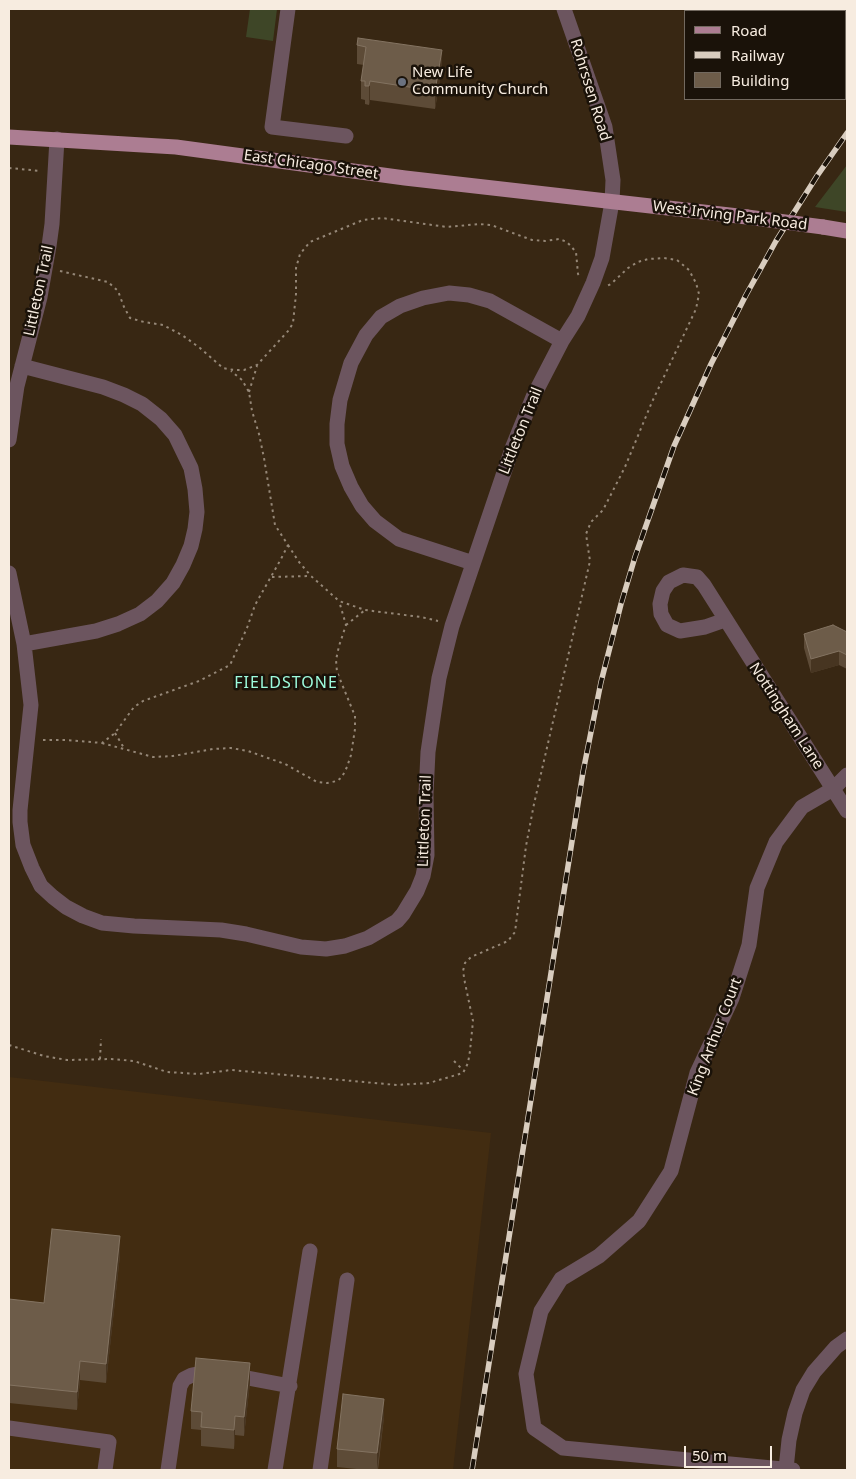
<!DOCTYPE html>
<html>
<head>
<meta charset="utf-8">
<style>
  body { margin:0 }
  #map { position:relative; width:856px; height:1479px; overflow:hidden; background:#382713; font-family:"Noto Sans",sans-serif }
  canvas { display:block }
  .frame { position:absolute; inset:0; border:10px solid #f7ece0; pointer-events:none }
  .legend { position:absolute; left:684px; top:10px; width:162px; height:90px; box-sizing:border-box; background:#1a1209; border:1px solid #72695f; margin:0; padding:6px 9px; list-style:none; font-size:15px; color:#f7ece0 }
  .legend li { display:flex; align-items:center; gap:10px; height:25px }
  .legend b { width:25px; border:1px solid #72695f }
  .scale { position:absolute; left:684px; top:1446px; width:88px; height:22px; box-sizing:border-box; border:2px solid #f7ece0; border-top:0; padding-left:6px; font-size:15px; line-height:18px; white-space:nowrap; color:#f7ece0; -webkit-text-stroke:4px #1a1209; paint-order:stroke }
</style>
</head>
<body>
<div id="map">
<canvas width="856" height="1479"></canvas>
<div class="frame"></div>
<ul class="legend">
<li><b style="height:6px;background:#ac7d92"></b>Road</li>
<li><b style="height:6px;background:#d9cdbf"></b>Railway</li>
<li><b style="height:14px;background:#6d5c49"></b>Building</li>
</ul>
<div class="scale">50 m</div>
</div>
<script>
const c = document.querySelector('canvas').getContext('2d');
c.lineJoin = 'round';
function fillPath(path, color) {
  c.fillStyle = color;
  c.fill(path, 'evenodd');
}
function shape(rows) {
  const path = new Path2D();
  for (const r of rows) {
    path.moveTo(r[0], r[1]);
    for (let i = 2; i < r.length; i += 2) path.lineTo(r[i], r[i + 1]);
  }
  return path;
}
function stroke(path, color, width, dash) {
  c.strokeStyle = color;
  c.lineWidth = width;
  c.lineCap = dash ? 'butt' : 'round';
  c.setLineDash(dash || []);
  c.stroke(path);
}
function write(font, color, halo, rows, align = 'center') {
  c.font = font + ' "Noto Sans",sans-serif';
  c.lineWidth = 5;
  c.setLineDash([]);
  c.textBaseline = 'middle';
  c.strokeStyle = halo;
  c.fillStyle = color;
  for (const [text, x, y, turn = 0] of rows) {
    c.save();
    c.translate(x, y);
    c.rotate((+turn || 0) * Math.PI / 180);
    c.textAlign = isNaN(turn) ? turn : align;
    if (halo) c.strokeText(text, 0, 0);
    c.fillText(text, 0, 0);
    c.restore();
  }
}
fillPath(shape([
  [9,1077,491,1133,453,1470,9,1470]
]), '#422c11');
fillPath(shape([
  [250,9,277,9,273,41,246,37],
  [847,165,847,212,815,207]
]), '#3e4627');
stroke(shape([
  [9,168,41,171],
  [60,271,108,282,118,291,124,307,130,318,144,322,163,325,182,335,200,348,223,368,234,370,244,370,257,365,289,330,293,323,296,294,296,268,300,254,310,242,363,220,382,218,447,227,479,224,491,225,532,240,545,241,559,239,567,242,576,252,578,274,581,278],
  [249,392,257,366],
  [288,545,299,562,311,576,339,601,365,610,421,617,438,621],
  [272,577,311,576],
  [346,625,365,610],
  [115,733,124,748],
  [43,740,67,740,102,743,115,733,134,707,143,701,199,681,230,665,247,628,255,605,281,559,288,545,275,525,264,458,259,434,252,411,249,392,242,380,231,371],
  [102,743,153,757,173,756,213,749,231,748,248,751,285,764,317,782,327,783,337,781,342,777,347,767,351,755,355,729,355,716,337,672,336,660,339,646,346,625,339,601],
  [9,1045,44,1056,67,1060,111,1059,134,1061,167,1072,199,1074,231,1070,397,1085,429,1083,463,1073,468,1063,470,1051,473,1021,465,983,463,971,465,963,471,957,508,941,515,932,526,846,534,804,590,561,586,534,591,522,603,510,625,467,652,402,696,309,699,294,696,283,689,270,677,260,664,258,648,259,638,262,628,268,611,284,607,286],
  [100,1059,101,1039],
  [454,1061,463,1070]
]), '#958777', 2, [2.5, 4]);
stroke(shape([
  [288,9,272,127,346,136],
  [22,366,103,387,124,395,142,404,161,419,175,435,191,468,195,489,197,512,195,529,191,546,183,565,173,583,157,601,140,614,118,624,96,631,24,644],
  [9,440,17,386,40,297,49,246,52,224,57,139],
  [473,563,399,539,375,521,362,506,351,487,342,466,337,444,337,424,340,400,351,363,366,335,381,317,400,306,423,298,449,293,469,295,490,301,562,341],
  [9,573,24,644,31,705,20,810,20,822,23,845,32,868,41,886,53,897,66,907,83,916,102,923,134,926,221,930,246,934,301,947,326,949,345,946,368,938,397,921,403,914,417,891,423,876,427,855,426,794,428,752,439,678,452,626,513,446,533,397,562,341,578,316,593,283,602,258,612,202,613,180,605,127,564,9],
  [725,620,705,627,680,631,667,625,661,614,660,604,663,591,669,582,683,575,697,577,704,585,847,811],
  [9,1428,109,1442,105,1470],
  [786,1469,789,1440,795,1413,803,1390,814,1372,836,1347,847,1339],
  [168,1470,180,1386,184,1379,192,1375,207,1372,221,1373,290,1386],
  [275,1470,310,1251],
  [320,1470,347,1280],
  [793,1470,563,1448,534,1428,526,1374,541,1311,561,1279,599,1256,639,1221,671,1171,697,1073,732,998,749,945,757,888,776,842,802,807,833,789,847,775]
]), '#6c555f', 15);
stroke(shape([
  [9,137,176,147,405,178,747,217],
  [823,227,847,231]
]), '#ac7d92', 15);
const rail = shape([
  [472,1470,583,772,601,682,621,604,635,557,674,446,711,364,746,295,776,241,817,176,847,133]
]);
stroke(rail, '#d9cdbf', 5.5);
stroke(rail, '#1a1209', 4, [11]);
stroke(shape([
  [747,217,823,227]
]), '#ac7d92', 15);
fillPath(shape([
  [358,38,442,68,435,109,370,100,369,105,365,104,365,100,361,99,361,81,364,65,357,64,357,45],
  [847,632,847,669,839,665,811,673,804,648,804,634],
  [120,1255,106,1383,80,1380,77,1410,9,1403,9,1299,44,1303],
  [250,1382,244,1436,235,1435,234,1449,201,1446,201,1430,191,1429,191,1411],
  [384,1417,378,1470,366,1470,337,1467,337,1449]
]), '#5d4b37');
fillPath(shape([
  [442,50,442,68,435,109,435,91],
  [370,81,370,100,369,105,369,86],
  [839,651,839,665,811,673,811,659],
  [120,1236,120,1255,106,1383,106,1364],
  [80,1361,80,1380,77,1410,77,1392],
  [250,1363,250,1382,244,1436,244,1417],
  [384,1399,384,1417,377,1470,377,1453],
  [235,1416,235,1435,234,1449,234,1430]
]), '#473521');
const building = shape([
  [358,38,442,50,435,91,370,81,369,86,365,86,365,81,361,81,366,47,357,45,358,38],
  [833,625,847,632,847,655,839,651,811,659,804,634,833,625],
  [52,1229,120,1236,106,1364,80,1361,77,1392,9,1385,9,1299,44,1303,52,1229],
  [196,1358,250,1363,244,1417,235,1416,234,1430,201,1427,202,1412,191,1411,196,1358],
  [343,1394,384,1399,377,1453,337,1449,343,1394]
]);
fillPath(building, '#6d5c49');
stroke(building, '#837361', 1);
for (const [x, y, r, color] of [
  [402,82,5,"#6b7280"]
]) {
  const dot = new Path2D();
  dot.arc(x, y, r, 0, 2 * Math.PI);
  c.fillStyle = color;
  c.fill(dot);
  stroke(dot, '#1a1209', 2);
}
write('15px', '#f7ece0', '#1a1209', [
  ["New Life",412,73],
  ["Community Church",412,90]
], 'left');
write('15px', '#f7ece0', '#1a1209', [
  ["Rohrssen Road",590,90,73],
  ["East Chicago Street",311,165,8],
  ["West Irving Park Road",730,216,7],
  ["Littleton Trail",39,291,-78],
  ["Littleton Trail",521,431,-68],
  ["Nottingham Lane",786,716,57],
  ["Littleton Trail",425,821,-88],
  ["King Arthur Court",715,1037,-69]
]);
c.letterSpacing = '1px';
write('16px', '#9dfbdc', '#1a1209', [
  ["FIELDSTONE",286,683]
]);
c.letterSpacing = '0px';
</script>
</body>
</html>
